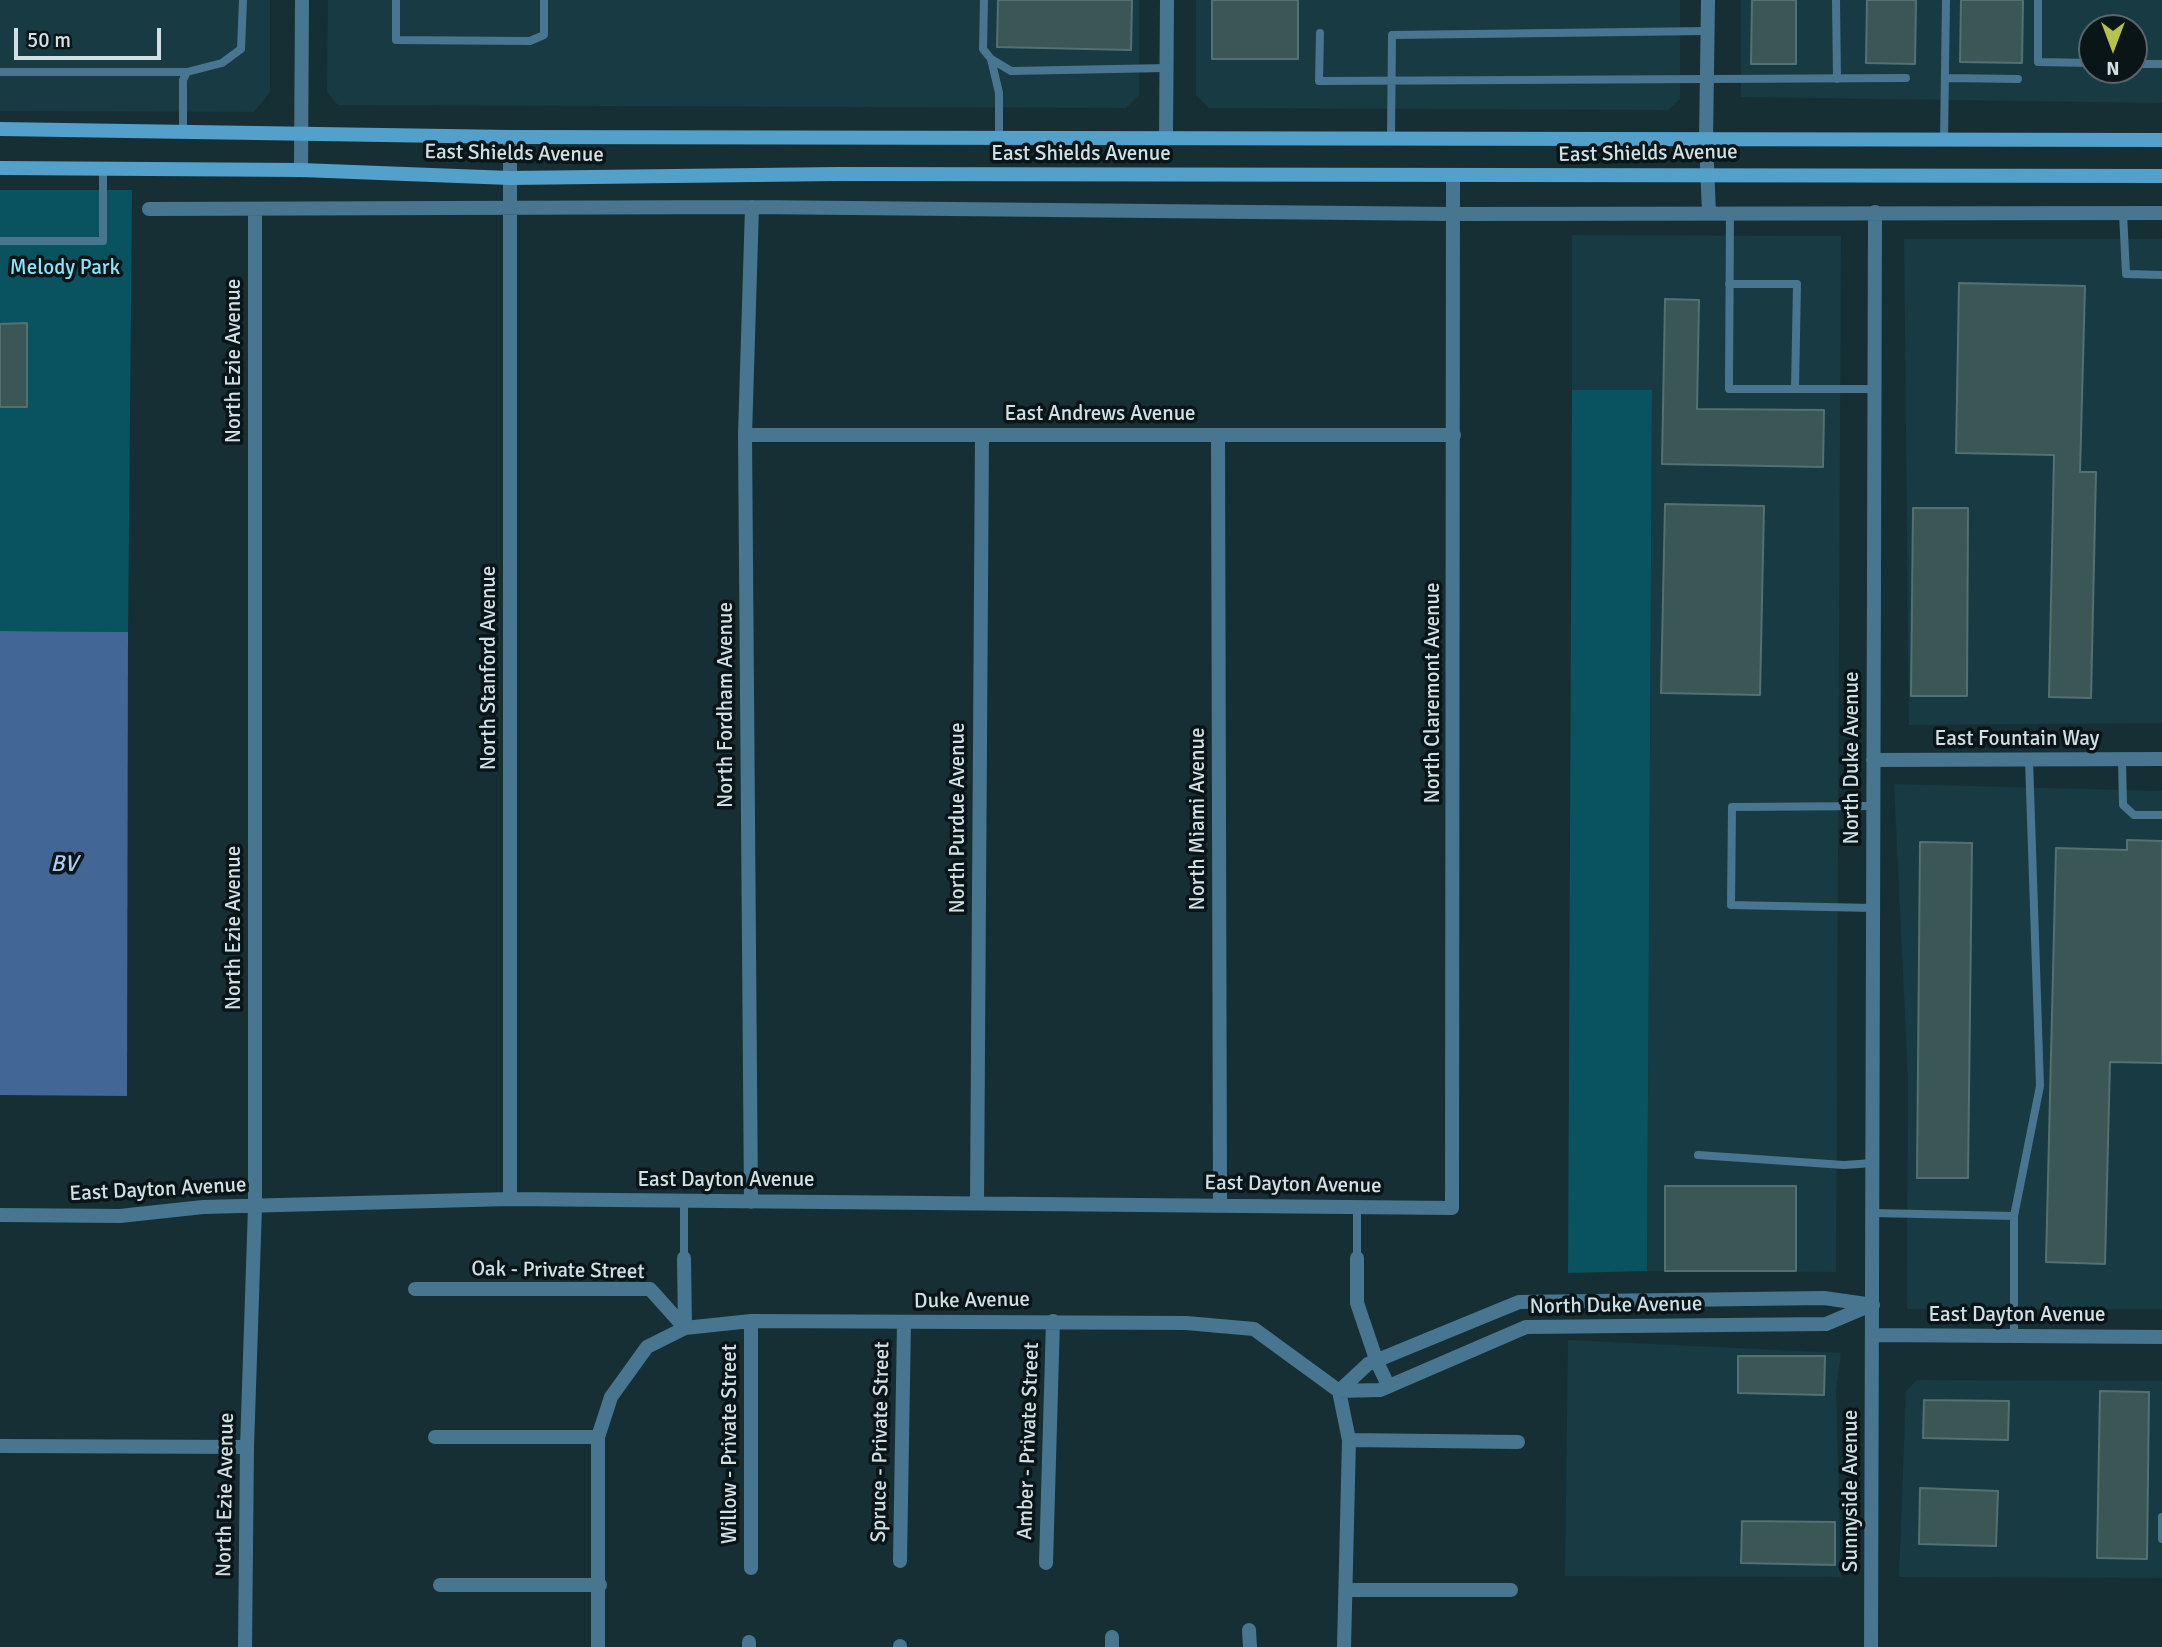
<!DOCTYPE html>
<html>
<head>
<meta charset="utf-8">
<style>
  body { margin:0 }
  #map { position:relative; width:2162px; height:1647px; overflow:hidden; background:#162f35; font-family:Signika,sans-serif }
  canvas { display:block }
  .north { position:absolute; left:2078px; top:14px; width:70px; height:70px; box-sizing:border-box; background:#0a1518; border:2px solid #5a666a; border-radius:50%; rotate:180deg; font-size:19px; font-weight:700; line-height:28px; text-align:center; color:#d1e0e4 }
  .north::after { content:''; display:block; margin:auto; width:24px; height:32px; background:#b6c249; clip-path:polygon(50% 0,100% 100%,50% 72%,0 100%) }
  .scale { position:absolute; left:14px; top:28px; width:147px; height:32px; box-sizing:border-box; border:4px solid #d1e0e4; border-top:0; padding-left:9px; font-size:21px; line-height:24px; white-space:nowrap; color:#d1e0e4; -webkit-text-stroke:5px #0a1518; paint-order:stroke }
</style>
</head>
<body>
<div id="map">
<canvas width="2162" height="1647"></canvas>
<div class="north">N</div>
<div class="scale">50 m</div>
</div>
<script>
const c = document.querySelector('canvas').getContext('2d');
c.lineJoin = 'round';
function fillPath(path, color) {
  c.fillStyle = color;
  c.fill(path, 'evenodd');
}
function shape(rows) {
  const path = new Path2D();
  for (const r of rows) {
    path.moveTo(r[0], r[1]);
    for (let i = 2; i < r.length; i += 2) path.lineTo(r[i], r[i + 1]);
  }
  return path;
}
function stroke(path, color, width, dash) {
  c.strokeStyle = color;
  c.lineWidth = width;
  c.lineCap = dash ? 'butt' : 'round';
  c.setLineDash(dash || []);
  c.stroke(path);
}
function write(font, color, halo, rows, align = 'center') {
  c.font = font + ' Signika,sans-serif';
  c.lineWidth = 7;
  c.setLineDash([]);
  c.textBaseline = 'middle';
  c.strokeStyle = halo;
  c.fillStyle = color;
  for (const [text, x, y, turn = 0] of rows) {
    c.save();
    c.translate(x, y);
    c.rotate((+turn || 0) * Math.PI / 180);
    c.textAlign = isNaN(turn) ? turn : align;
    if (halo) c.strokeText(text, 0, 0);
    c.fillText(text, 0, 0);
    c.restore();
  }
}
fillPath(shape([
  [0,0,270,0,270,92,254,112,0,111],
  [328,0,1139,0,1139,95,1126,108,338,105,327,92],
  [1196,0,1680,0,1680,99,1668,110,1209,108,1196,95],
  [1741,0,2162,0,2162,103,1741,97],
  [2092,28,2134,28,2134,70,2092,70],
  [1572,235,1841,236,1836,1272,1647,1271,1652,390,1572,390],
  [1904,239,2162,239,2162,723,1909,725],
  [1894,784,2162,791,2162,1309,1907,1309,1908,1080],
  [1568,1340,1841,1353,1836,1390,1841,1577,1565,1576],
  [1917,1380,2162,1381,2162,1578,1899,1577,1906,1391]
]), '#173a43');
fillPath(shape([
  [0,190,132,190,128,632,0,631],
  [1572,390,1652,390,1647,1271,1568,1273]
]), '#095361');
fillPath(shape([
  [0,631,128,632,127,1096,0,1095]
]), '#426695');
const building = shape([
  [998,0,1132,0,1131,50,997,47,998,0],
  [1212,0,1298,0,1298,59,1212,59,1212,0],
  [1752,0,1796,0,1796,64,1751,64,1752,0],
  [1867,0,1916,0,1915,64,1866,63,1867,0],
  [1961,0,2023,0,2022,63,1960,62,1961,0],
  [1959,283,2085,286,2080,472,2096,472,2091,698,2049,697,2054,455,1956,453,1959,283],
  [1665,299,1699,300,1697,409,1824,410,1823,467,1662,464,1665,299],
  [27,323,27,407,0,407,0,324,27,323],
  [1665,504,1764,506,1760,695,1661,693,1665,504],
  [1913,508,1968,508,1967,696,1911,696,1913,508],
  [2127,840,2162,841,2162,1063,2110,1062,2105,1264,2046,1262,2056,848,2127,850,2127,840],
  [1920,842,1972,843,1968,1178,1917,1178,1920,842],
  [1665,1186,1796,1186,1796,1271,1665,1271,1665,1186],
  [1738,1356,1825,1356,1824,1395,1738,1393,1738,1356],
  [2100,1391,2149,1392,2147,1559,2097,1558,2100,1391],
  [1924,1400,2009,1401,2008,1440,1923,1438,1924,1400],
  [1920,1488,1998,1491,1996,1546,1919,1544,1920,1488],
  [1742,1521,1835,1522,1835,1565,1741,1563,1742,1521]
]);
fillPath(building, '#3a5655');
stroke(building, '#547171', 2);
stroke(shape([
  [396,0,396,40,530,41,544,35,544,0],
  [984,0,983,49,991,59,1011,71,1166,68],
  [1836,0,1837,79],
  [2038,0,2038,62,2092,63],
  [1320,33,1319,81,1906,78],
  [991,59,999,93,999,138],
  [2134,64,2162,64],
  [0,72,187,72],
  [1946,78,2018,79],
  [183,131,183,80,187,72,222,63,241,49,243,0],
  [1391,139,1392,35,1708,31],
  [1944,140,1946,0],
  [1730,212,1729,389,1874,389],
  [2123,213,2126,274,2162,275],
  [0,241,103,241,103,168],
  [1729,284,1797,284,1795,389],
  [2122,759,2123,805,2134,815,2162,815],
  [1873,806,1732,807,1731,905,1873,908],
  [1698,1155,1844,1165,1873,1163],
  [684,1201,684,1258],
  [1357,1208,1357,1258],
  [1873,1213,2014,1216,2014,1336],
  [2014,1216,2040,1086,2029,760],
  [2162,1539,2162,1517]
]), '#487690', 8);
stroke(shape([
  [1708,0,1706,141,1709,213],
  [510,137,510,1199],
  [1166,139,1167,0],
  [301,170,302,0],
  [149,209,752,207,1452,214,2162,213],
  [745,435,1454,435],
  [1218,435,1220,1204],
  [1873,760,2162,759],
  [751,1202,745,435,752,207],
  [977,1202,982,435],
  [0,1215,120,1216,203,1207,510,1199,1452,1208,1453,177],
  [684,1258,685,1328],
  [1357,1258,1357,1303,1377,1362,1388,1385],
  [415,1289,650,1289,685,1328],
  [751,1321,751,1568],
  [1873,1335,2162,1337],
  [1339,1391,1368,1364,1519,1302,1824,1298,1873,1305],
  [1339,1391,1380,1390,1526,1327,1826,1324,1871,1305],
  [435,1437,598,1437],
  [1349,1440,1518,1442],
  [0,1446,247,1447],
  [900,1561,904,1323],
  [1046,1563,1053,1321],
  [440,1585,600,1585],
  [1346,1590,1511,1590],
  [1249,1630,1250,1647],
  [1112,1637,1112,1647],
  [749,1642,749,1647],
  [900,1646,900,1647],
  [245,1647,247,1447,255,1207,255,209],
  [598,1647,598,1437,611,1397,647,1347,685,1328,751,1321,1186,1323,1254,1329,1339,1391,1349,1440,1344,1647],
  [1871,1647,1875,212]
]), '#487690', 14);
stroke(shape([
  [0,129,510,137,2162,140],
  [0,168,301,170,510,178,838,174,2162,176]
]), '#53a0ca', 14);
write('21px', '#d1e0e4', '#0a1518', [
  ["East Shields Avenue",514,154,1],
  ["East Shields Avenue",1081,154],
  ["East Shields Avenue",1648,154,-1],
  ["North Ezie Avenue",234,361,-90],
  ["East Andrews Avenue",1100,414],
  ["North Stanford Avenue",489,668,-90],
  ["North Claremont Avenue",1433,693,-90],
  ["North Fordham Avenue",726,705,-90],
  ["East Fountain Way",2017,739],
  ["North Duke Avenue",1852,758,-90],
  ["North Purdue Avenue",958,818,-90],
  ["North Miami Avenue",1198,819,-90],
  ["North Ezie Avenue",234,928,-90],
  ["East Dayton Avenue",726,1180],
  ["East Dayton Avenue",1293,1185,1],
  ["East Dayton Avenue",158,1190,-3],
  ["Oak - Private Street",558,1271,1],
  ["Duke Avenue",972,1301,-1],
  ["North Duke Avenue",1616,1306,-1],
  ["East Dayton Avenue",2017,1315],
  ["Amber - Private Street",1029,1441,-88],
  ["Spruce - Private Street",881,1442,-89],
  ["Willow - Private Street",730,1444,-90],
  ["Sunnyside Avenue",1851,1491,-90],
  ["North Ezie Avenue",226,1495,-89]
]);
write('21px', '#89e5fb', '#0a1518', [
  ["Melody Park",65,268]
]);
write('italic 23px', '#aecef9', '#0a1518', [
  ["BV",64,865]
]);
</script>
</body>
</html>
